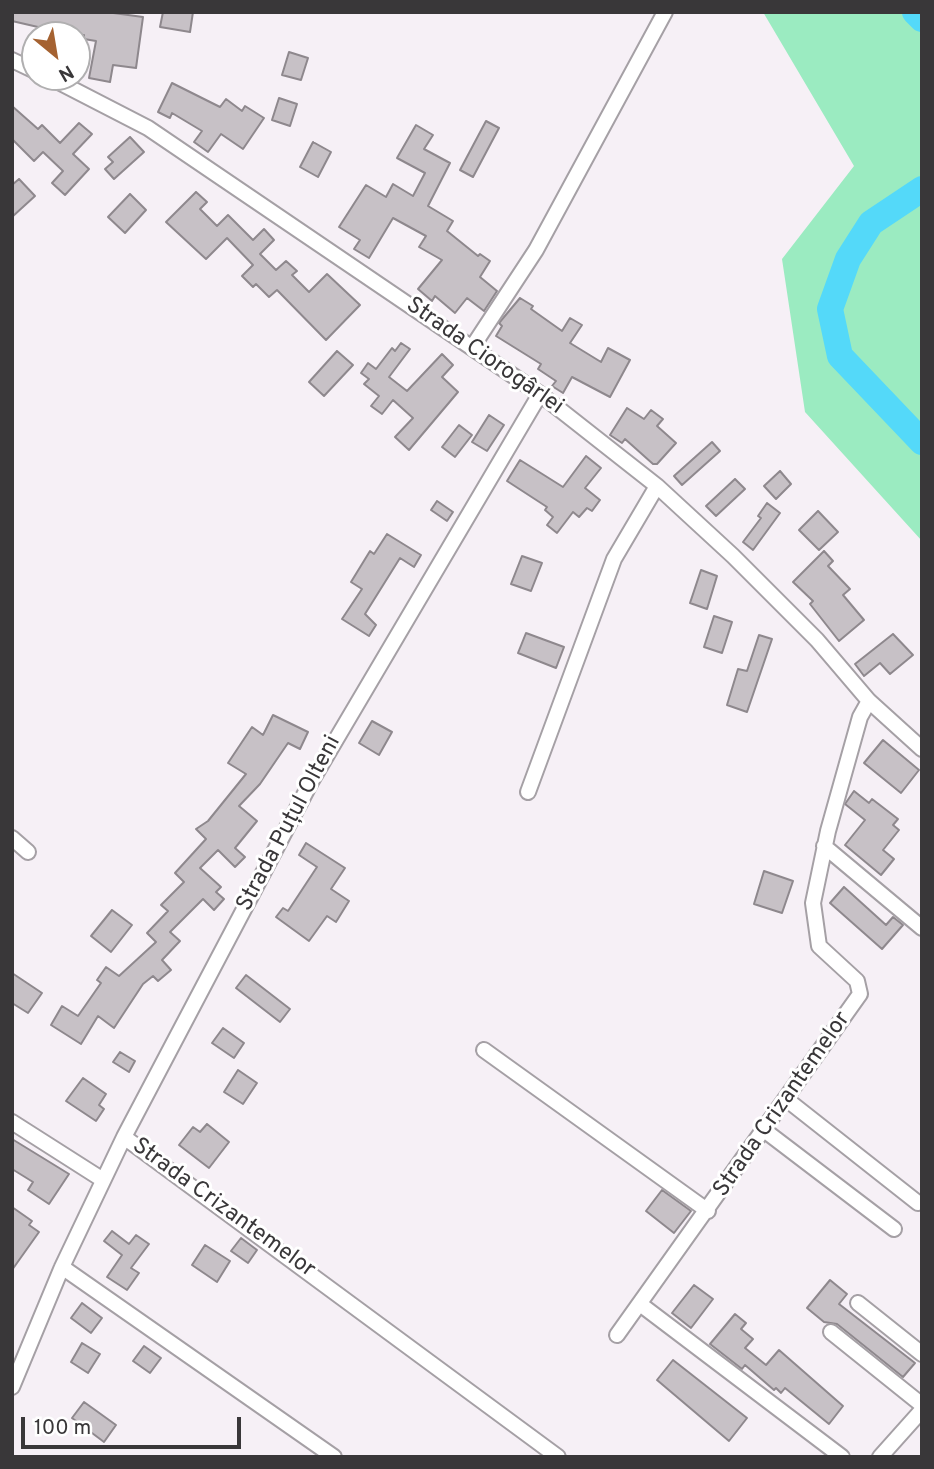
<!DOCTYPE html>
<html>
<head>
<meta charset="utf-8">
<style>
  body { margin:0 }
  #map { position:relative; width:934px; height:1469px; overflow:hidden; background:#f6f0f6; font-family:Overpass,sans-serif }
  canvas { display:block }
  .frame { position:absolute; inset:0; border:14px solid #393739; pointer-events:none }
  .north { position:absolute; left:21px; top:21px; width:70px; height:70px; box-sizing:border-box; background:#fff; border:2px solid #b0afb0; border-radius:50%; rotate:150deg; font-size:19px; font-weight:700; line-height:28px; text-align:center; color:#393739 }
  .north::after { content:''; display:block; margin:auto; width:24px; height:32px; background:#a56231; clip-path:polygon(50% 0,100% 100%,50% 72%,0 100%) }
  .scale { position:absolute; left:21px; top:1417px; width:220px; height:32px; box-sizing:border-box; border:4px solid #393739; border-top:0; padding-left:9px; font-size:21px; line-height:24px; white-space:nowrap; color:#393739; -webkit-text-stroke:5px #fff; paint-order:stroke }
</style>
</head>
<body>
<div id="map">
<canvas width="934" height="1469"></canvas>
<div class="frame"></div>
<div class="north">N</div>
<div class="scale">100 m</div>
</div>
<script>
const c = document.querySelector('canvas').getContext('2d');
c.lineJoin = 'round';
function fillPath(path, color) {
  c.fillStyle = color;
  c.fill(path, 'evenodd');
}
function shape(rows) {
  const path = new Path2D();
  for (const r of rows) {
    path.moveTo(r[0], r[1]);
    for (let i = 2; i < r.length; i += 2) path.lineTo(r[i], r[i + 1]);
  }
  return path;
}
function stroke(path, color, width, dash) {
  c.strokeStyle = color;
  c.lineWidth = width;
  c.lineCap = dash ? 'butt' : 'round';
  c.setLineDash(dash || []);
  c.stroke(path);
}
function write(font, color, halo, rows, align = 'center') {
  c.font = font + ' Overpass,sans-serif';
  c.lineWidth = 6;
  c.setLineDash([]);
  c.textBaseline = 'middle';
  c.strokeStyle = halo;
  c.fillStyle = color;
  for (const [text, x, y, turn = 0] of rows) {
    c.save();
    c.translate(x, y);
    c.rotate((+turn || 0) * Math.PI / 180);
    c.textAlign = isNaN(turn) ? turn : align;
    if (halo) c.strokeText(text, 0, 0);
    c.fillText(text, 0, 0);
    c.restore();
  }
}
fillPath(shape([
  [763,12,922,12,922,541,805,412,782,259,854,166]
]), '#9bebc1');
stroke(shape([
  [915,12,922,19],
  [922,189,871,223,848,259,830,309,840,356,922,442]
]), '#54d9f9', 26);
const building = shape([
  [12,12,106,12,143,17,136,68,113,65,110,82,89,78,96,41,84,39,84,35,35,35,38,27,12,21,12,12],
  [163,12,193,12,190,32,160,27,163,12],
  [289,52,308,58,301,80,282,75,289,52],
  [172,83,220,107,226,99,242,111,245,106,264,118,243,149,221,134,208,152,194,142,202,131,172,113,170,118,158,112,172,83],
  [279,98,297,104,290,126,272,120,279,98],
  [12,106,38,129,42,125,60,143,79,123,92,134,73,154,89,169,65,195,52,183,63,171,43,152,34,161,12,139,12,106],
  [486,121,499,128,473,177,460,170,486,121],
  [416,125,433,135,424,149,450,163,428,206,453,221,447,231,478,256,480,254,490,261,480,277,497,291,484,311,467,298,455,313,435,296,432,301,418,289,442,260,419,247,426,236,393,218,369,258,354,249,360,240,339,227,366,185,386,197,393,184,413,196,425,173,397,158,416,125],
  [130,137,144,152,114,179,105,169,113,162,108,157,130,137],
  [313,142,331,152,318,177,300,167,313,142],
  [19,179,35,196,12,217,12,185,19,179],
  [196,192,207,202,200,209,217,226,228,215,253,240,264,229,274,240,260,254,276,270,286,261,297,271,292,275,309,292,327,274,360,305,326,340,277,290,269,297,256,284,253,287,242,276,253,265,227,238,206,259,166,222,196,192],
  [130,194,146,210,125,233,108,217,130,194],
  [520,298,533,306,531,309,562,331,570,318,582,325,570,343,601,362,608,348,630,360,610,397,572,377,563,393,552,386,556,381,538,369,541,364,496,336,502,326,499,323,520,298],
  [401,343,410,349,389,377,407,391,442,354,453,365,442,377,458,392,409,450,395,437,413,418,393,400,382,414,371,406,379,396,364,384,369,379,361,373,368,363,376,369,392,348,395,351,401,343],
  [337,351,353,365,324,396,309,382,337,351],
  [627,408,644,419,651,410,663,419,657,426,676,443,657,464,653,464,625,439,622,443,610,435,627,408],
  [489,415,504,425,487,451,472,442,489,415],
  [459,425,472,435,455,457,442,447,459,425],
  [712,442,720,451,682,485,674,476,712,442],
  [586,456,601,468,585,488,600,500,592,511,587,508,579,517,573,512,557,533,547,525,553,517,545,510,547,507,507,481,520,460,563,487,586,456],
  [780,471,791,484,776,499,764,486,780,471],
  [735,479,745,489,716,516,706,506,735,479],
  [437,501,453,512,447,521,431,510,437,501],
  [767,503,780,513,753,550,743,542,761,518,758,516,767,503],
  [818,511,838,532,819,550,799,530,818,511],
  [387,534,421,555,414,567,400,558,365,614,376,625,369,636,342,619,362,589,351,582,370,551,374,554,387,534],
  [824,551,833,561,828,566,850,589,843,595,864,620,839,641,810,604,813,601,793,582,824,551],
  [522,556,542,563,531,591,511,584,522,556],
  [701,570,717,576,707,609,690,603,701,570],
  [714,616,732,622,722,653,704,647,714,616],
  [526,633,564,647,556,668,518,653,526,633],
  [893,634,913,655,890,674,880,663,864,676,855,664,893,634],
  [759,635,772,639,747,712,727,705,738,669,747,671,759,635],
  [273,715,308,732,300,749,288,743,260,784,239,806,257,821,235,848,245,857,235,867,218,850,200,868,221,887,216,892,224,899,214,910,203,899,170,932,180,941,162,960,171,970,158,981,153,976,143,984,114,1028,98,1016,81,1044,51,1025,62,1006,78,1016,101,983,97,980,106,967,119,976,156,942,147,933,168,911,161,905,184,882,175,873,206,839,196,829,208,821,246,774,228,763,252,727,263,735,273,715],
  [372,721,392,732,379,755,359,743,372,721],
  [883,740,919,770,901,793,864,763,883,740],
  [854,791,869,803,872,799,898,819,893,825,899,830,883,850,894,859,881,875,845,845,865,820,845,804,854,791],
  [306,843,345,868,331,889,349,901,336,922,327,916,309,941,276,917,283,908,288,911,317,867,299,855,306,843],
  [764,871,793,881,782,913,754,904,764,871],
  [844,887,886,925,893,917,903,925,882,949,830,903,844,887],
  [112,910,132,925,111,952,91,936,112,910],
  [12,973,42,993,28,1013,12,1003,12,973],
  [246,975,290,1009,280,1022,236,988,246,975],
  [223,1028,244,1043,234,1058,212,1043,223,1028],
  [120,1052,135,1061,129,1072,113,1062,120,1052],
  [238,1070,257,1083,243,1104,224,1092,238,1070],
  [83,1078,106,1094,99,1105,104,1109,96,1121,66,1101,83,1078],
  [207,1124,229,1142,209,1168,179,1145,193,1127,200,1132,207,1124],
  [12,1139,69,1174,49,1204,28,1190,33,1182,12,1169,12,1139],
  [662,1190,691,1211,674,1233,646,1211,662,1190],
  [12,1207,32,1221,29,1225,39,1232,12,1270,12,1207],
  [112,1231,129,1244,136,1235,149,1244,131,1268,139,1273,127,1290,107,1277,122,1255,104,1241,112,1231],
  [241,1238,257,1250,248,1263,231,1251,241,1238],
  [205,1245,230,1261,217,1282,192,1265,205,1245],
  [830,1280,847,1294,839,1304,915,1363,903,1377,837,1324,824,1322,807,1308,830,1280],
  [694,1285,713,1299,691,1328,672,1313,694,1285],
  [82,1303,102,1318,91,1333,71,1318,82,1303],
  [735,1314,746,1323,741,1329,753,1339,745,1348,766,1365,779,1350,843,1406,829,1424,785,1388,781,1393,776,1388,774,1390,745,1365,742,1369,710,1344,735,1314],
  [82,1343,100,1354,88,1373,71,1362,82,1343],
  [144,1346,161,1358,150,1373,133,1361,144,1346],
  [673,1360,747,1418,729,1441,657,1380,673,1360],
  [84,1402,116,1425,104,1442,72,1418,84,1402]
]);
fillPath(building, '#c7c1c6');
stroke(building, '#8e888d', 2);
const minor = shape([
  [12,60,35,71],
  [49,77,148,128,540,394,657,486,733,556,817,640,869,701,922,749],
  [473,346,536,250,665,12],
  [528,792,614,559,657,486],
  [12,838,28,852],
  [824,846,922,928],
  [484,1050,708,1211],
  [786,1099,918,1203],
  [12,1122,103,1180],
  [764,1130,894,1229],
  [124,1137,558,1457],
  [62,1267,334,1457],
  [858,1303,922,1354],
  [640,1304,842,1457],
  [831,1332,922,1405],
  [617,1335,860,994,857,981,819,946,813,903,828,831,860,717,869,701],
  [12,1387,62,1267,124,1137,311,782,540,394],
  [880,1457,922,1410]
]);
stroke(minor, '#a5a0a5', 18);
stroke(minor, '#fff', 14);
write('23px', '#393739', '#fff', [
  ["Strada Ciorogârlei",484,357,35],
  ["Strada Puțul Olteni",290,824,-62],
  ["Strada Crizantemelor",783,1105,-55],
  ["Strada Crizantemelor",223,1209,36]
]);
</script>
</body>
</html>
